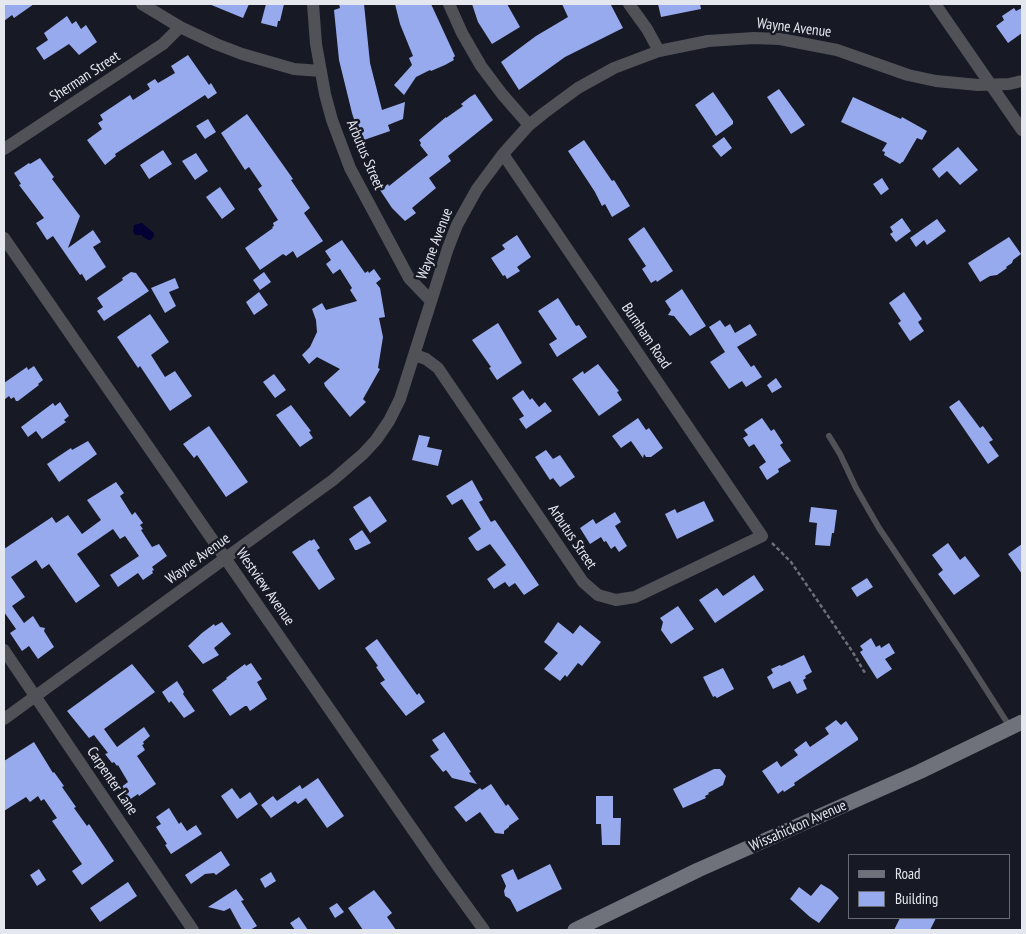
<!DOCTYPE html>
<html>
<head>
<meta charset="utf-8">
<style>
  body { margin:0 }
  #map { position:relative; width:1026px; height:934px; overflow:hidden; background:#171a25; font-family:"PT Sans Narrow",sans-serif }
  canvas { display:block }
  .frame { position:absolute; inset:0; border:5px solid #e5e7ef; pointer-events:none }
  .legend { position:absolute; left:848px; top:854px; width:162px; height:65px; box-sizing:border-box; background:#171a25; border:1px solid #696c76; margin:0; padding:6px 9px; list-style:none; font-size:15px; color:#e5e7ef }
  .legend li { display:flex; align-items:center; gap:10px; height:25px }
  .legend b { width:25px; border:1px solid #696c76 }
</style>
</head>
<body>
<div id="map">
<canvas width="1026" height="934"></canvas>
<div class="frame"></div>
<ul class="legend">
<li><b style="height:6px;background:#6f717b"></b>Road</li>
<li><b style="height:14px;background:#98aaee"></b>Building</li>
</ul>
</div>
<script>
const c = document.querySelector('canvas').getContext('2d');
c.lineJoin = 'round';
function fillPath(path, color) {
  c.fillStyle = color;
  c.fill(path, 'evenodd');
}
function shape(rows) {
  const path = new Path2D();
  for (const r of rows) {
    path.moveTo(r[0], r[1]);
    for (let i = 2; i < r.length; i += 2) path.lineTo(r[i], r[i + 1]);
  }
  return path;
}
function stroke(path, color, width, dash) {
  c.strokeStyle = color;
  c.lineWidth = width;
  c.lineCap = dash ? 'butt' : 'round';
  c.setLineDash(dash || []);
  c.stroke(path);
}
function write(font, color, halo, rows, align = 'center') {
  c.font = font + ' "PT Sans Narrow",sans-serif';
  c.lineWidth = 5;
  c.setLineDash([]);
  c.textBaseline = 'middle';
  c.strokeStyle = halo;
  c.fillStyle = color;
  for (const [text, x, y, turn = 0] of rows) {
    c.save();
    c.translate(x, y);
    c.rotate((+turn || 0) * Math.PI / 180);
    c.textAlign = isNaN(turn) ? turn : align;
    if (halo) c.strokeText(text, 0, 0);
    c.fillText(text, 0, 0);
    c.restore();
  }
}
fillPath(shape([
  [142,223,154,233,154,236,151,240,148,240,141,235,135,235,133,232,134,225]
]), '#050034');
fillPath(shape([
  [5,4,34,4,14,18,12,15,4,21],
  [209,4,249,4,243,18],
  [266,4,284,4,280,21,278,21,277,27,261,23],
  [339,4,364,4,370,63,382,110,405,102,403,119,388,125,390,131,361,141,352,113,339,60,334,10,340,8],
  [395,4,431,4,455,56,453,58,454,60,445,65,431,71,430,70,416,77,404,95,394,85,412,65,409,58,413,56,400,24],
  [472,4,507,4,520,27,492,44,478,22],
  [562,4,609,4,611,5,623,28,565,57,519,90,501,62,536,36,568,17],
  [658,4,700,4,701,9,661,17],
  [1014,8,1016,11,1022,8,1022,33,1008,43,996,26,1004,20,1002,16],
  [67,16,72,24,76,21,81,29,86,25,97,42,79,55,69,44,44,60,36,48,48,40,44,33],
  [188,55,209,85,211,83,217,93,208,99,205,95,115,154,116,156,105,165,87,140,102,129,98,123,103,120,100,115,130,95,133,100,150,89,147,84,155,79,158,83,175,73,171,66],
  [779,89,805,125,791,134,767,97],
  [713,92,733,121,733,124,716,136,695,105],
  [475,94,493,120,448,156,451,161,429,178,436,188,412,208,416,213,405,221,392,208,380,190,388,184,389,186,428,155,420,145,421,143,419,140,446,117,446,118,463,106,461,104,470,97],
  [853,97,901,119,902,117,927,131,922,140,917,138,903,162,902,162,900,164,884,155,885,152,882,151,887,143,841,122],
  [247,114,293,179,291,180,310,208,304,213,323,241,297,258,293,251,286,256,283,254,260,270,245,248,273,228,272,227,274,226,273,223,278,220,258,189,262,186,249,167,245,170,221,133],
  [208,119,216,132,205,139,196,126],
  [724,137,732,148,721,157,712,146],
  [584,140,612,181,614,180,630,206,612,217,605,204,602,206,595,192,568,151],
  [958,147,978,170,960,185,947,171,939,178,932,169],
  [163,150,172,164,149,179,140,165],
  [196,153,208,171,195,180,182,161],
  [40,158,54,177,52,179,80,216,68,248,93,230,101,242,93,247,106,267,86,281,82,274,80,275,53,236,47,240,36,223,44,218,19,185,21,184,14,173,29,163,30,164],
  [882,178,889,189,881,195,873,184],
  [220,187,235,209,222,219,206,197],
  [902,218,911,231,896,242,890,234,893,232,890,227],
  [937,219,946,231,927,245,924,240,916,247,910,238],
  [644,227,673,271,657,282,656,280,651,283,642,269,646,266,628,239],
  [517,235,531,257,517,267,520,271,507,279,505,275,503,276,491,258,505,249,502,245],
  [1009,237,1021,254,1013,260,1012,263,1006,267,1007,268,997,275,990,276,980,282,968,263],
  [342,240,365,273,368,271,369,273,374,269,381,279,376,283,380,288,385,317,379,318,383,337,378,368,380,369,363,399,366,402,350,417,325,386,324,383,340,369,317,357,309,364,302,355,310,347,317,332,316,320,312,309,322,303,326,310,357,301,350,290,352,288,340,269,333,274,326,264,331,260,325,251],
  [131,272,136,273,149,291,104,321,97,311,103,307,97,298,123,280,122,278],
  [264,272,271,282,260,290,253,280],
  [175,278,179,288,169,292,176,306,165,313,151,288],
  [682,289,706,326,690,336,674,316,668,315,671,310,665,301],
  [259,292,268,305,254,315,246,302],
  [904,292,922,319,918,322,924,331,910,341,898,323,901,321,889,303],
  [558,298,576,326,579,325,587,337,557,357,549,344,557,339,538,311],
  [150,314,169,342,151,355,165,377,175,371,192,396,170,411,140,366,138,368,117,337],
  [720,320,725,327,730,324,735,333,750,324,757,335,737,347,751,367,754,365,762,377,746,387,742,381,729,389,710,362,725,352,709,327],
  [498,323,522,363,497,380,489,368,491,367,472,340],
  [598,364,619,391,617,392,622,400,599,416,572,379,583,371,584,374],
  [34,366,43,380,38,384,39,385,18,401,16,401,14,397,11,399,9,396,4,400,4,383,27,367,28,370],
  [274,374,286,390,275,398,263,382],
  [776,378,782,387,772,393,767,385],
  [523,390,530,400,532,398,539,407,545,402,552,411,526,429,519,419,524,416,512,398],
  [959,400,980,428,983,426,993,440,989,442,999,456,988,464,949,407],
  [60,402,69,416,64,420,66,422,42,439,36,431,28,437,21,427,53,403,55,406],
  [291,405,311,431,309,432,313,438,300,447,276,415],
  [638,418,646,430,649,428,663,448,651,457,646,457,644,454,643,458,631,441,621,448,612,436],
  [762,418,771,431,774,429,783,443,780,445,791,461,778,469,779,472,767,480,759,467,766,462,754,444,749,447,743,438,748,435,744,430],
  [209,426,248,482,226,497,197,455,194,458,183,444],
  [419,435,430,437,427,447,442,450,438,466,412,460],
  [88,441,97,454,59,482,47,464,71,448,72,450],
  [546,450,553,459,560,455,575,477,560,487,553,478,550,480,535,457],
  [472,480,483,500,479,502,491,522,495,520,539,585,524,595,515,583,509,587,505,582,494,589,487,579,506,565,490,544,478,551,476,550,468,538,481,529,462,499,452,505,446,496],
  [116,482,124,493,120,496,132,515,135,512,143,523,140,525,143,529,141,530,152,547,159,544,167,556,152,567,154,570,152,571,153,573,143,580,138,573,118,587,110,575,139,556,125,536,120,539,113,529,77,554,100,586,76,603,49,564,42,569,36,560,11,577,25,597,12,606,24,623,33,616,40,627,45,628,44,631,54,647,38,659,29,646,22,651,10,633,16,629,4,612,4,549,52,517,56,523,68,515,82,534,101,520,87,500],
  [370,496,387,521,370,533,353,507],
  [704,501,714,521,677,539,665,514,675,509,677,513],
  [811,507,837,510,834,533,832,533,830,546,815,545,817,523,809,522],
  [615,512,621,522,615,526,627,546,619,552,615,546,611,549,606,541,604,542,601,537,590,544,580,528,593,519,596,524],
  [362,530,371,543,357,550,355,550,349,539],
  [314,539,320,548,317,550,335,579,319,590,292,552,310,540,311,541],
  [948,543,960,560,965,556,980,576,954,595,938,574,943,570,932,555],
  [1022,544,1022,574,1008,554],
  [754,575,764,590,715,623,699,600,717,588,723,596],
  [867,578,873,587,857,597,851,588],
  [678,606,694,629,671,644,661,630,663,622,660,618],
  [222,622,231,634,214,648,219,655,203,664,188,646,202,633,214,624,215,626],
  [558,622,573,634,580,625,601,642,582,666,578,663,567,677,565,675,560,681,544,669,558,653,544,642],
  [871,638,876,647,880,645,881,648,889,643,895,653,885,659,892,669,877,679,860,652,863,650,860,646],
  [377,639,417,695,419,693,425,702,406,716,380,683,385,680,376,667,378,666,365,648],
  [804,655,812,672,805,676,806,678,803,680,807,689,797,694,790,681,773,689,767,677,773,673,771,669,780,665,781,666],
  [251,663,262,679,257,682,267,699,250,711,247,706,245,706,230,716,212,690,227,679,226,678,245,664,246,666],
  [132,664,155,692,104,729,117,747,144,727,150,736,143,742,144,744,142,745,145,750,137,756,156,784,139,796,138,794,129,800,120,788,128,782,118,765,117,766,114,762,112,763,105,754,108,753,94,735,89,738,67,711],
  [723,668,734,689,717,698,715,696,713,697,703,677],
  [177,681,184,692,183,694,195,711,184,718,171,701,169,703,162,692],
  [836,720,841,725,846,721,858,738,858,740,794,783,795,785,784,792,783,790,778,794,762,771,777,761,781,767,798,755,794,750,806,741,810,747,829,734,825,728],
  [444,732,471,772,469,773,477,784,452,778,446,770,443,772,430,756,439,750,432,740],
  [34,742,53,773,54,772,64,786,62,787,76,807,74,808,87,826,89,824,114,861,82,885,72,871,82,864,52,821,57,818,44,799,41,801,38,796,30,802,26,797,4,811,4,761],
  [714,769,720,769,726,776,723,785,708,793,709,794,705,796,706,798,683,808,673,789],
  [318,778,344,816,327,828,306,798,298,804,295,801,271,818,261,805,273,796,277,801,300,785,302,789],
  [491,784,506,806,508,804,519,819,509,826,509,827,504,831,504,834,495,833,480,812,466,822,454,807,480,788,482,790],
  [232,788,240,799,250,792,258,804,237,819,221,796],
  [596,796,613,796,613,818,621,818,620,845,602,845,601,824,596,824],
  [169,808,179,824,181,822,187,831,196,825,202,834,171,854,165,845,167,844,156,827,161,824,156,817],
  [221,851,230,865,216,875,214,873,205,874,191,884,185,875],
  [550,864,562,889,517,912,510,899,505,896,504,891,506,886,501,875,513,869,518,880],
  [39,869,46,880,37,886,30,875],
  [271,872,276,881,265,888,260,879],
  [128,882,137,896,100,922,90,908],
  [821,884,831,890,839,898,819,923,810,917,790,899,799,887,811,896],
  [236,889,244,900,241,901,257,926,250,930,242,930,230,908,224,911,208,907],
  [374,890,392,913,387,917,396,930,363,930,348,908],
  [337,903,344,912,335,918,329,908],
  [299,917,308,930,295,930,290,923],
  [900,918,936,918,930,930,894,930]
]), '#98aaee');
stroke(shape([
  [772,543,791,562,852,651,865,673]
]), '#6c6e78', 2.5, [4, 2.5]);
stroke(shape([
  [829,436,840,454,856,488,879,528,962,652,1010,727]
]), '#505258', 6);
stroke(shape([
  [142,4,180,27,216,44,242,54,294,69,321,71],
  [313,4,316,44,325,94,332,120,350,168,409,278,431,301],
  [449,4,462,33,481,66,502,94,529,125],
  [629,4,647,29,659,51],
  [935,4,1022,130],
  [4,149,163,44,180,27],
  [4,238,442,872,484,930],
  [415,355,426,359,438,368,583,582,598,595,616,600,635,597,762,536,503,154],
  [4,650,193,930],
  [4,719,333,480,363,454,376,440,389,421,400,399,448,248,457,225,477,189,503,154,529,125,544,113,578,88,614,68,659,51,708,41,754,38,780,39,837,50,908,75,936,81,978,85,1009,84,1022,81]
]), '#505258', 12);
stroke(shape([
  [575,930,698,870,919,772,1022,722]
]), '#6f717b', 15);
write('15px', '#e5e7ef', '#171a25', [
  ["Wayne Avenue",794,28,7],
  ["Sherman Street",85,77,-33],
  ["Arbutus Street",365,155,67],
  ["Wayne Avenue",435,244,-69],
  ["Burnham Road",646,336,56],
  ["Arbutus Street",572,537,56],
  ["Wayne Avenue",198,559,-36],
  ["Westview Avenue",265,587,55],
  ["Carpenter Lane",112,781,56],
  ["Wissahickon Avenue",798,826,-24]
]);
</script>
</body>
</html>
